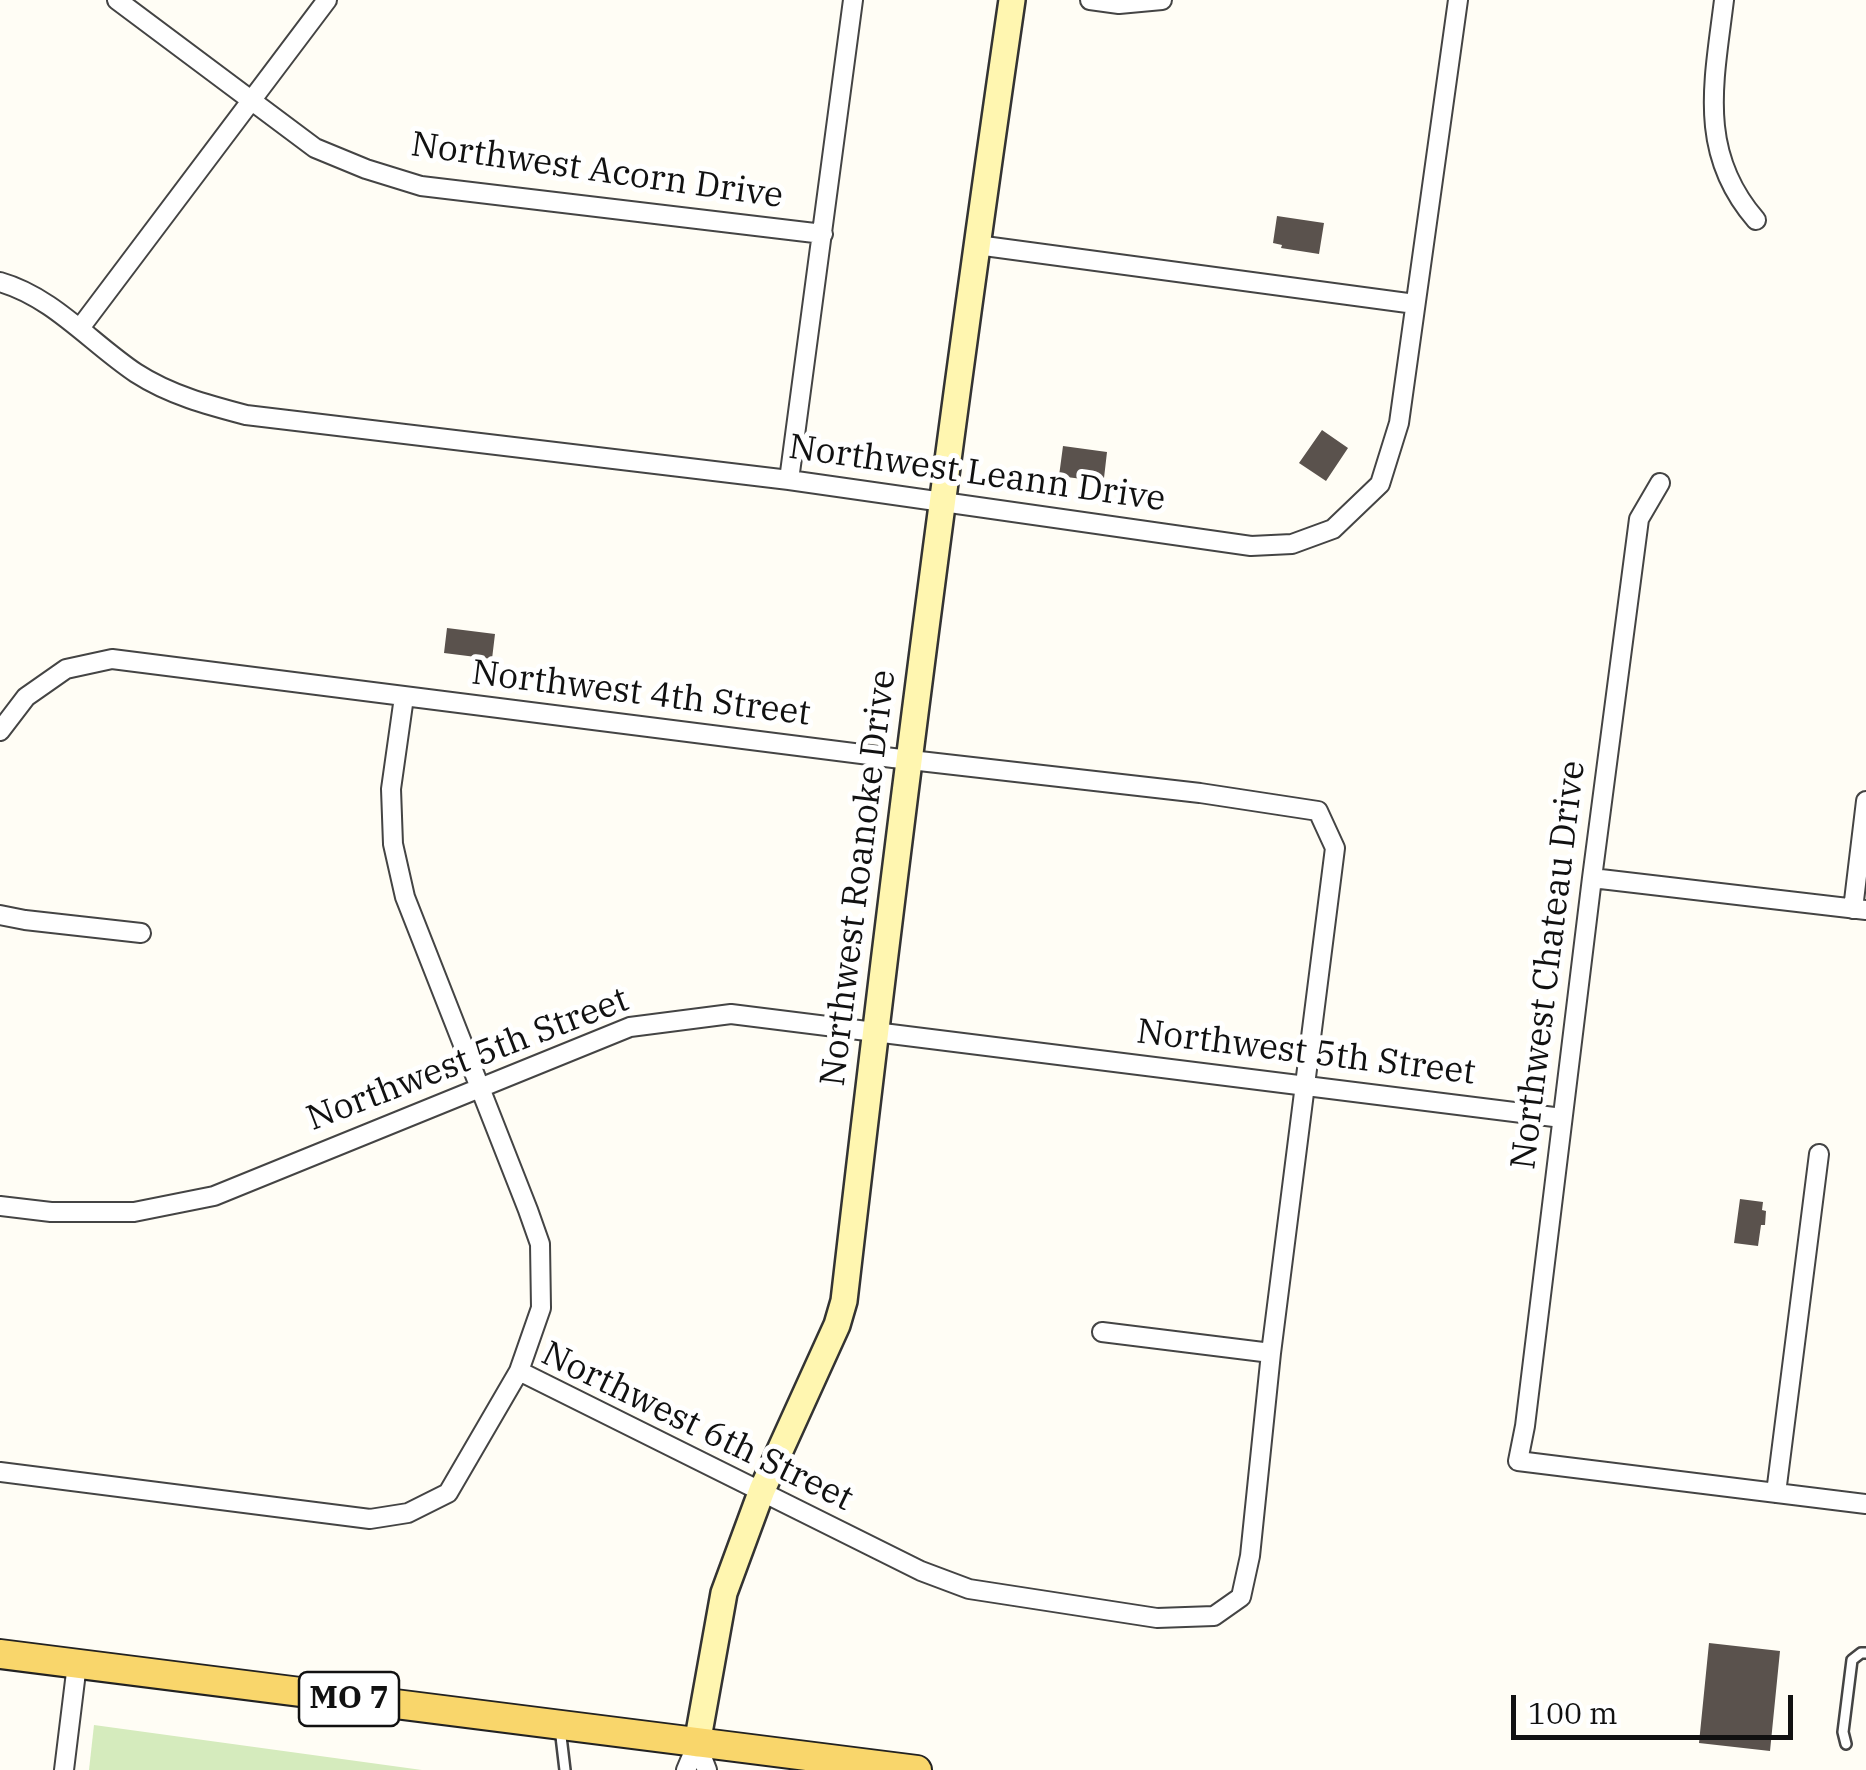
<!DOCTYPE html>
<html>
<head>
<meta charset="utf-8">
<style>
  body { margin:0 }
  #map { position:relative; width:1866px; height:1770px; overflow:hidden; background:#fffdf5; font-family:"IBM Plex Serif",serif }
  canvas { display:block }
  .scale { position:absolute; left:1511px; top:1695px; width:282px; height:45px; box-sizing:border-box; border:5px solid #111; border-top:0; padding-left:12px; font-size:30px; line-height:35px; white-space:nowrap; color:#111; -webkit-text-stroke:8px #fff; paint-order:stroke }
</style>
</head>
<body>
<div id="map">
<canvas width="1866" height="1770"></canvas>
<div class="scale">100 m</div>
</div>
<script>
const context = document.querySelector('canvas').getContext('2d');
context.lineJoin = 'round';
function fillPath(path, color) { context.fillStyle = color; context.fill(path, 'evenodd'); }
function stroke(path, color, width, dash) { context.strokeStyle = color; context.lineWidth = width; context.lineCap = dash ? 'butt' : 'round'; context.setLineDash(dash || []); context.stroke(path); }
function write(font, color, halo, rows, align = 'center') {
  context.font = font + ' "IBM Plex Serif",serif'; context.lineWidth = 10; context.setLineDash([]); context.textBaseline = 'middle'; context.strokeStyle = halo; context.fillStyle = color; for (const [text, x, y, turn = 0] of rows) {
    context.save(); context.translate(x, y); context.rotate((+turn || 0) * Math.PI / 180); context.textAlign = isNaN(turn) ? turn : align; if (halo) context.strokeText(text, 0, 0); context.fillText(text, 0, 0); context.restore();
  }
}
fillPath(new Path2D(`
  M94 1725 422 1770H89Z`), '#d5ebbd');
fillPath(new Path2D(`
  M1277 216 1324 223 1319 254 1281 248 1282 245 1273 243Z
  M1322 430 1348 448 1326 481 1299 463Z
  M1063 446 1107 452 1104 478 1083 476 1082 479 1059 476Z
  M447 628 495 634 492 659 444 653Z
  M1740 1199 1763 1202 1762 1210 1766 1211 1765 1225H1761L1758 1246 1734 1243Z
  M1709 1643 1780 1651 1770 1751 1699 1743Z`), '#5a524d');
const lane = new Path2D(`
  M560 1728 565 1770
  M1846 1744 1843 1732 1852 1660 1861 1653H1866`);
const street = new Path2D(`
  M117 0 315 148 366 169 421 186 823 234
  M1090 0 1119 4 1162 0
  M1724 0C1714 82 1697 152 1756 220
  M977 245 1415 304
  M0 282C53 297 91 343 136 373 170 395 208 405 246 415L789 480 1251 546 1292 544 1333 529 1380 484 1399 423 1458 0
  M80 328 327 0
  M789 480 853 0
  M1660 483 1639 519 1592 878 1525 1426 1518 1461 1866 1504
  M0 731 26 697 66 669 112 659 893 758 1200 793 1318 811 1335 848 1271 1353 1250 1556 1241 1597 1214 1616 1157 1618 969 1589 921 1571 519 1371
  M1592 878 1866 910
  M1853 909 1866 801
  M0 915 25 920 141 933
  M0 1206 51 1212H134L214 1196 630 1027 731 1014 1562 1118
  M1102 1332 1271 1353
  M0 1472 370 1519 408 1513 448 1493 519 1371 541 1308 540 1244 528 1210 405 897 393 844 391 789 404 697
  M1776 1493 1819 1154
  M697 1744 707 1770
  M64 1770 77 1664
  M686 1770 697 1744`);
const secondary = new Path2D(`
  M697 1744 724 1593 762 1490 837 1325 844 1301C894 866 949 433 1012 0`);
const primary = new Path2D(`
  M0 1654 917 1770`);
stroke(lane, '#444', 14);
stroke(street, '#444', 22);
stroke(secondary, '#333', 30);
stroke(primary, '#222', 32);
stroke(lane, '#fff', 9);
stroke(street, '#fff', 18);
stroke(secondary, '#fff6b0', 25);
stroke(primary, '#f9d66b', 28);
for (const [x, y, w] of [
  [349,1699,100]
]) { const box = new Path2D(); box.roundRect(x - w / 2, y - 27, w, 54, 8); context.fillStyle = '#fff'; context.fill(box); stroke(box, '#111', 2.5); }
write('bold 32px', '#111', null, [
  ["MO 7",349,1699]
]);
write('35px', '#111', '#fff', [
  ["Northwest Acorn Drive",597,171,8],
  ["Northwest Leann Drive",977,474,8],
  ["Northwest 4th Street",641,694,7],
  ["Northwest Roanoke Drive",859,878,-83],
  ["Northwest Chateau Drive",1549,965,-83],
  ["Northwest 5th Street",1306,1053,7],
  ["Northwest 5th Street",468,1060,-21],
  ["Northwest 6th Street",697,1427,26]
]);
</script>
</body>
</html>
